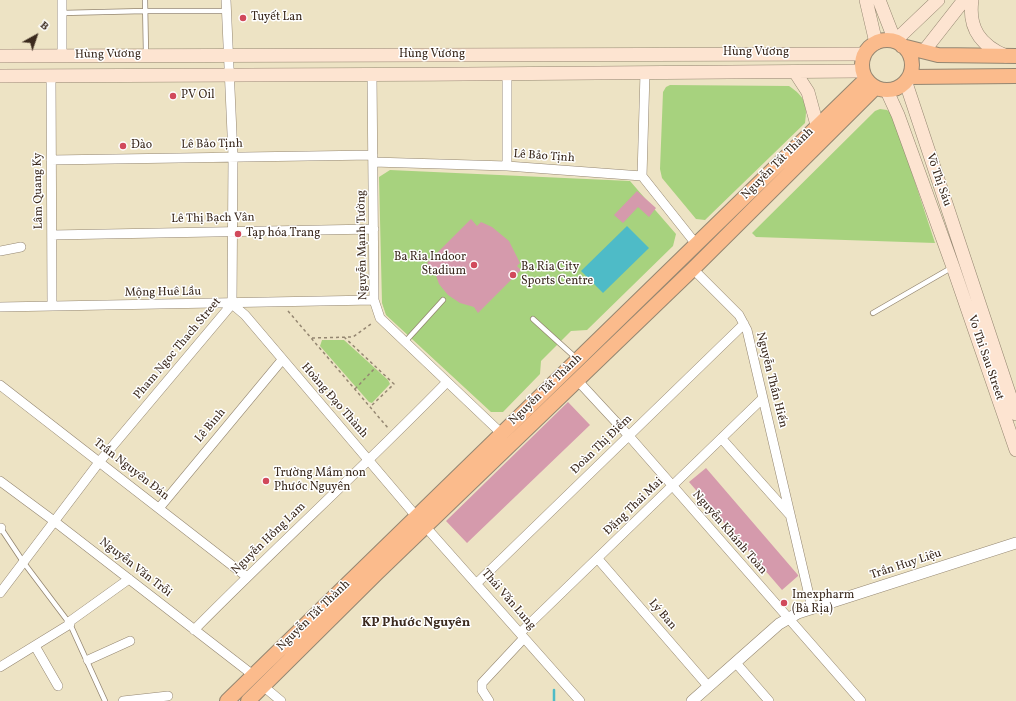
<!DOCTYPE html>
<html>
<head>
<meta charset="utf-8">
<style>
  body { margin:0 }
  #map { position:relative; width:1016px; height:701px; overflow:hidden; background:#ede3c4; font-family:Vollkorn,serif }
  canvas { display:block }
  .north { position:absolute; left:16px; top:16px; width:40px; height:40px; -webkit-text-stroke:3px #fff; paint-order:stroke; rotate:40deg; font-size:11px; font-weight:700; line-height:16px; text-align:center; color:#3b2a1e }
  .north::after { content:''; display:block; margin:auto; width:14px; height:18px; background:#3b2a1e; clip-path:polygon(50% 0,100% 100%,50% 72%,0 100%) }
</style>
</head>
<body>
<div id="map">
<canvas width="1016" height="701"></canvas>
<div class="north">B</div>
</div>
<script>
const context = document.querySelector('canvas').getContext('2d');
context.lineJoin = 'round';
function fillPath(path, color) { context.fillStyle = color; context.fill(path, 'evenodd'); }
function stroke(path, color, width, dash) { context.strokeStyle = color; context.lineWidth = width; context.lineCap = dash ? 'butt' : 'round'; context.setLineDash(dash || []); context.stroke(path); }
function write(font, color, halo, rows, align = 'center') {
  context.font = font + ' Vollkorn,serif'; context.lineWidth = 3; context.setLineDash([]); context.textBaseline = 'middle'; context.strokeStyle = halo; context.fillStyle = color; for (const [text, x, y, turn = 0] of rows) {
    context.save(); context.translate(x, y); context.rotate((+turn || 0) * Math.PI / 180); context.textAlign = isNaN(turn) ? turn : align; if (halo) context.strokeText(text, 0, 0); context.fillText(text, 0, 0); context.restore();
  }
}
fillPath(new Path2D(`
  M670 85 789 86C805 97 808 104 805 123L705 220 696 219 662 178 660 169 663 92 666 87Z
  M880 109 887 110 893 115 935 243 756 237 752 233 875 111Z
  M390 170 630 181 676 234 673 246 587 330 571 331 541 361 540 374 503 412H491L386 315 382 303 379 177Z
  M322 340H344L388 380 390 384 372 403 369 402 320 346Z`), '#a7d27e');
fillPath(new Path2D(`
  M627 226 649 248 603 293 581 271Z`), '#4ebbc7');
stroke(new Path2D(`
  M554 690V701`), '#4ebbc7', 2.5);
fillPath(new Path2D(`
  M637 191 656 208 649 217 638 207 623 223 614 215Z
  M471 219 477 226 481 222 492 227 509 241 520 263 517 266 521 270 478 313 474 307 460 303 448 295 439 284 434 270 427 263Z
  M568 402 590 425 467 543 446 521Z
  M706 468 798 575V576L782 590 689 482Z`), '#d59aac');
const service = new Path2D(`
  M145 0 146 54
  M62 13 145 11H227
  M873 313 951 268
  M533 319 576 358
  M404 343 443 300
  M0 527 24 563 70 624 105 701`);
const minor = new Path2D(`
  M62 0V56
  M645 73 642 176 696 244
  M51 75 52 306
  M372 75 374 300 380 318 501 433
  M51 160 373 155
  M373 162 507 166 642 176
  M507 166V73
  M52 235 374 229
  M0 251 21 247
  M693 269 739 315 747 330 812 608
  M232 304 245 315 416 516 580 701
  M0 307 374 300
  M578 381 629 436 861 701
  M0 385 247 577
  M722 439 789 514
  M0 481 54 521 253 675
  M160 507 282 360
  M0 529 1 528
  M598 559 708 686
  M477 583 744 324
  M0 593 100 461 232 304 233 156 226 0
  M69 622 129 579
  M194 630C277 546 364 467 446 383
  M520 633 763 398
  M35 646 58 686
  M88 660 130 641
  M736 663 769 701
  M0 667 70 624
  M263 686 281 701
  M123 701 168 696
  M489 701 482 690V683L524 638`);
const tertiary = new Path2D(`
  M692 701 779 624 798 613 1016 543`);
const secondary = new Path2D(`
  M866 0 876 43
  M879 0 895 41 938 0
  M972 0C968 28 980 45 1006 56
  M924 51 964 0
  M0 56 864 54
  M795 72 808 92 817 125
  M0 76C287 74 575 75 862 71
  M906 83 1016 414
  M887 91 898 115 953 267 1016 450`);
const primary = new Path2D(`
  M862 65a25 25 0 1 1 50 0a25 25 0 1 1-50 0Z
  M902 46 938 55 1016 56
  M910 77 1016 76
  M227 701 866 79
  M248 701 377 573 693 269 875 88`);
stroke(service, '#948671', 6);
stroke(minor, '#948671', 10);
stroke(tertiary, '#948671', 12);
stroke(secondary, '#948671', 14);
stroke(primary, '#948671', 16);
stroke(new Path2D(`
  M288 311 388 428
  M344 337 394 384 370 407
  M312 338 353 337 371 324
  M355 389 376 367`), '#948671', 1.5, [3, 3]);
stroke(service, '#fff', 4.5);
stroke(minor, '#fff', 9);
stroke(tertiary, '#fff', 11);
stroke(secondary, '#fde4d1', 13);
stroke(primary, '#fbbb8c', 14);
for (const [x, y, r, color] of [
  [243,18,4,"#d1495b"],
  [173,96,4,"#d1495b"],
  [123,146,4,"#d1495b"],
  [238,234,4,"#d1495b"],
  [474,265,4,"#d1495b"],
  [513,275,4,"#d1495b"],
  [266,481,4,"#d1495b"],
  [784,603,4,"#d1495b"]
]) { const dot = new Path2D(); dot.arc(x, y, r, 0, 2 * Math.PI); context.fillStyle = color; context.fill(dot); stroke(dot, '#fff', 1.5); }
write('12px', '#3b2a1e', '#fff', [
  ["Tuyết Lan",251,18],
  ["PV Oil",181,96],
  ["Đào",131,146],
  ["Tạp hóa Trang",246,234],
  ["Ba Ria Indoor",466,258,"right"],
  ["Stadium",466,272,"right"],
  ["Ba Ria City",521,268],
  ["Sports Centre",521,282],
  ["Trường Mầm non",274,474],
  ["Phước Nguyên",274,488],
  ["Imexpharm",792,596],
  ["(Bà Rịa)",792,610]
], 'left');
write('12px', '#3b2a1e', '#fff', [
  ["Hùng Vương",756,53],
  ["Hùng Vương",108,55,-1],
  ["Hùng Vương",432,55],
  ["Lê Bảo Tịnh",212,145,-1],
  ["Lê Bảo Tịnh",544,157,4],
  ["Nguyễn Tất Thành",778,164,-45],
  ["Võ Thị Sáu",938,180,71],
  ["Lâm Quang Ky",39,191,-91],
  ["Lê Thị Bạch Vân",213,219,-1],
  ["Nguyễn Mạnh Tường",363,245,-91],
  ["Mộng Huê Lầu",163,293,-1],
  ["Pham Ngoc Thach Street",178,349,-50],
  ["Vo Thi Sau Street",985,358,71],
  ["Nguyễn Thần Hiến",771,380,76],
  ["Nguyễn Tất Thành",546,390,-44],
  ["Hoàng Đạo Thành",334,401,49],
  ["Lê Bình",211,426,-50],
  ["Đoàn Thị Điểm",602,445,-44],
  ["Trần Nguyên Đán",131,470,38],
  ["Đặng Thai Mai",634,507,-44],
  ["Nguyễn Khánh Toàn",729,533,49],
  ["Nguyễn Hồng Lam",269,539,-44],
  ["Trần Huy Liệu",906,565,-18],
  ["Nguyễn Văn Trỗi",135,568,38],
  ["Thái Văn Lung",508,600,49],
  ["Lý Ban",662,615,49],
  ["Nguyễn Tất Thành",314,616,-44]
]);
write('bold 13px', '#3b2a1e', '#fff', [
  ["KP Phước Nguyên",416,624]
]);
</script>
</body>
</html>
